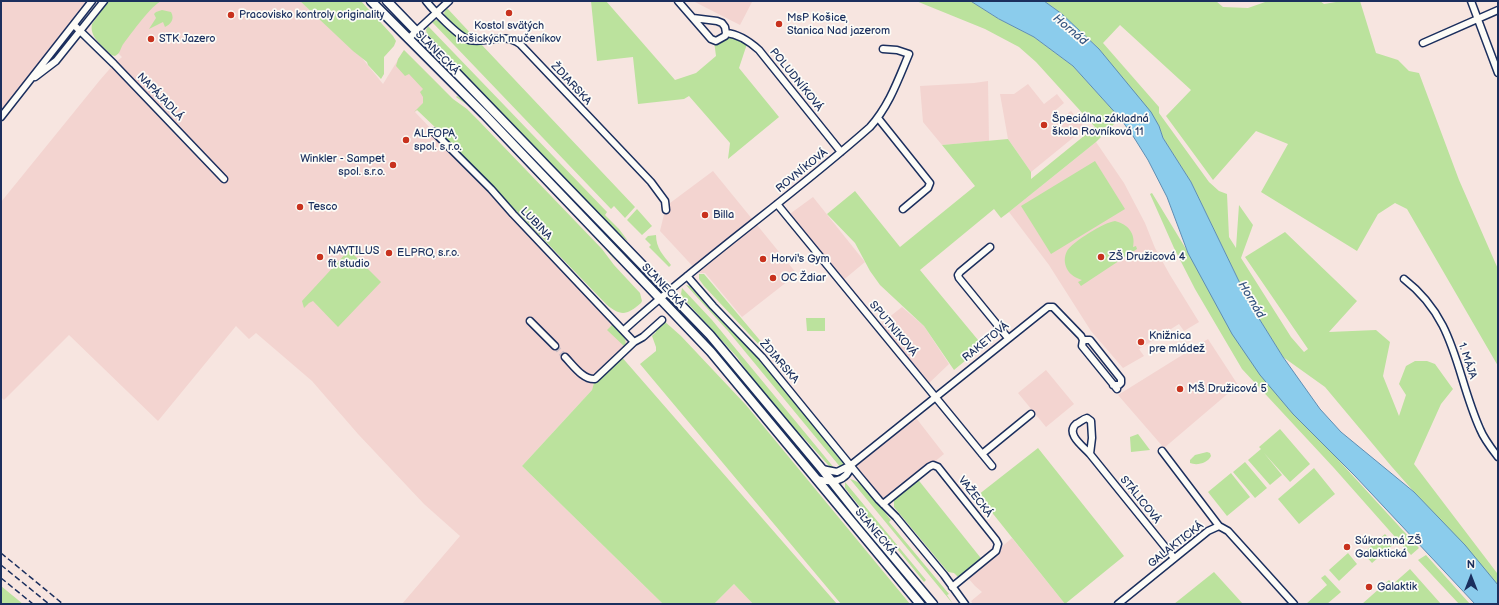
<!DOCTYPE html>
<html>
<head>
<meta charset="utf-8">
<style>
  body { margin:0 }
  #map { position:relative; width:1499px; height:605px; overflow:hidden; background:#f7e5e0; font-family:"Balsamiq Sans",sans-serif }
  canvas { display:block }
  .frame { position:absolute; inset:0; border:2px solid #1b2f5e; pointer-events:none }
  .north { position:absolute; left:1451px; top:557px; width:40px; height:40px; -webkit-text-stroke:3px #fdfcf7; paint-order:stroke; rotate:0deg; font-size:11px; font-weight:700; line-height:16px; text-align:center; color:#1b2f5e }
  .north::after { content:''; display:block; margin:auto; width:14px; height:18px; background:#1b2f5e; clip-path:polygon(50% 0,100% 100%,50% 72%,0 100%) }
</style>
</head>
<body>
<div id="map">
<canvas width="1499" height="605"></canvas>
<div class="frame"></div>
<div class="north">N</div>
</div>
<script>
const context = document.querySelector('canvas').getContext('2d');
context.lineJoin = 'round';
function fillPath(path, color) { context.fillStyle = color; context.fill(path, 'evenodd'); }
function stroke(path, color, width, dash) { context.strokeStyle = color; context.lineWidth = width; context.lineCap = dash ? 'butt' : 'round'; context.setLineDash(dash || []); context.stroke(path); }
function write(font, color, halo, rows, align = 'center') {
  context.font = font + ' "Balsamiq Sans",sans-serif'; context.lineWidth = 3.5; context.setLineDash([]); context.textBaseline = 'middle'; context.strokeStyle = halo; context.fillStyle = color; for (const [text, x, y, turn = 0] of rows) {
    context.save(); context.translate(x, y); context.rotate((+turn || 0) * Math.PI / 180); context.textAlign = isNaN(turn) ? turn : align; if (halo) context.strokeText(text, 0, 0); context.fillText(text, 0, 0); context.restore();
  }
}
fillPath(new Path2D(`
  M1 1H92L1 117Z
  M154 1H300L362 58 383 84 404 50 441 87 415 112 634 342 595 379 592 390 522 466 663 604H402L460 536 424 504 358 434 312 381 256 333 249 339 236 326 158 421 69 335 4 400 1 397V202L100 80 114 64 122 57 115 50Z
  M693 1H750L752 2 740 25Z
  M988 81 989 141 942 145 923 122 920 86 974 83Z
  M1028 84 1044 104 1057 94 1064 103 1052 113 1058 121 1071 111 1085 128 1031 172 1008 139 1000 94H1014Z
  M1096 142 1124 183 1145 223 1155 248 1170 275 1199 322 1184 331 1179 324 1139 349 1144 356 1123 368 1091 331 1049 265 1009 212Z
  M713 171 797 274 742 317 705 273H699L660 231 666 206Z
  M813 197 865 262 841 282 787 216Z
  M902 307 924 326 949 364 926 386 878 326Z
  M1208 339 1238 385 1164 448 1118 395Z
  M1046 370 1074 404 1046 427 1018 393Z
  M913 414 944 454 883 504 851 465Z
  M1012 538 1065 604H973L971 601 982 592 975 586 968 578 984 562Z
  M734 584 753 604H714Z`), '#f3d4d0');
fillPath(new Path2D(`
  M108 1H162C152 4 131 34 124 43 120 48 121 53 115 56L111 55C103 46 89 37 92 24Z
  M300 1H361L393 36 396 41 394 46 384 57V74L381 79 368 65 367 62 353 51Z
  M591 1H606L675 80 696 73 716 56 714 41 726 33 748 41 739 68 779 117 728 159 730 143 689 96 684 99 638 104 633 57 597 61Z
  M916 1H971L999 19 1034 37 1073 66 1120 118 1096 142 1009 212 1001 218 994 209 920 270 983 346 954 370 924 326 880 285 870 271 855 243 827 214 855 191 900 247 975 186 942 145 1008 139 1031 172V179L1095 127 1036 62 1019 47 985 29Z
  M1044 1H1216L1223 7 1248 8 1268 1H1320L1324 4 1342 1H1360L1376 53 1398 60 1409 71 1419 73 1459 180 1498 269V366L1407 209 1395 203 1378 214 1357 251 1261 192 1288 144 1256 131 1213 180 1166 116 1191 90 1120 25 1103 43 1159 107V113L1209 182 1219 191 1227 194 1229 237 1236 248 1239 205 1253 225 1241 258 1291 337 1304 352 1308 349 1245 257 1285 232 1357 301 1329 332 1376 330 1390 342 1383 376 1399 416 1406 395 1399 384 1406 366 1415 361H1427L1435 364 1453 389 1441 404 1414 464 1497 573 1498 587 1392 467 1325 387 1283 357 1250 304 1191 182 1163 138 1159 126 1099 49 1062 14Z
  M447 8 475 38C464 38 446 24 444 13Z
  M162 10 171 12C175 19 171 24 165 27L163 22 149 29 156 18 154 14 156 12Z
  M436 20C442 22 445 26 449 30 458 40 467 44 480 43L635 207 625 218 614 206 611 209 432 22Z
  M428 26 607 212 605 215 619 229 628 241 615 231 472 85 454 62 427 34 426 30Z
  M420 45 476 98 652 279 651 280 611 239 581 211Z
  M404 50 453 99 467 109 478 120 602 249 614 265 640 293 642 301 641 303C627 315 621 317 606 304L438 130 417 110 414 112 423 103V97L420 92 423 89 409 74 405 76 396 66 398 59Z
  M457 96 470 105 481 117 605 246 617 263 642 289 617 263 604 247 480 117 469 106 456 97Z
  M1095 161 1125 209 1051 254 1021 206Z
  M1152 193 1231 323 1310 429 1419 548 1411 555 1334 468 1242 369 1195 289 1174 248 1150 194Z
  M637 209 652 226 642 235 627 220Z
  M1115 221C1128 224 1136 234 1133 247L1136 246 1137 249 1081 286 1078 282 1082 280C1076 278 1070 275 1067 269 1064 263 1064 257 1067 251 1072 242 1105 222 1115 221Z
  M656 235C656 248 663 255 671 265L669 267 649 247 651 245 645 239 648 236Z
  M349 250 381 282 338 327 313 301 309 303 304 308 302 301Z
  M699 274H704L769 351H765L762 348 704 286 699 279Z
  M686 285 690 286 702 298 760 359 844 462 842 467 841 468 728 331Z
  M682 288 712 320 835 469 830 467 804 438 789 424 761 391 737 357 683 298 681 294Z
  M670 303 705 339 789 433 821 474 788 434Z
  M806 318H825V331H807Z
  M663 320 681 336 746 405 910 604H841L640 364 656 351V347L652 336 656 332 654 329Z
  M613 324C620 331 628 337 625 347L607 330Z
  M620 355 837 604H753L734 584 714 604H663L522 466 592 390 595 379Z
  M1280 429 1310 464 1290 482 1264 453 1282 475 1270 485 1248 460 1261 449 1259 447Z
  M1138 434 1150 450 1131 452 1130 437Z
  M1038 448 1124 556 1065 604 978 495Z
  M1207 452 1210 453 1211 456C1208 463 1197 466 1190 463V460L1195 455Z
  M1245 462 1267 488 1255 498 1233 472Z
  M1314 468 1335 494 1299 524 1278 499Z
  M1231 473 1250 497 1227 516 1208 492Z
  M916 477 984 562 958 577 954 573 948 572 894 507V499Z
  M850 479C864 481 882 509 891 520L889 522 949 594 947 595 953 604Z
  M845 482 926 580 924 582 890 540 887 541 845 488Z
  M826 485H831L928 604H926L916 594Z
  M1385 534 1394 544 1372 563 1363 553Z
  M1348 553 1357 564 1339 581 1329 570Z
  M1426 555 1470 604H1459L1418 560Z
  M1410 569 1441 604H1362L1389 580 1393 584Z
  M1214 572 1243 604H1174Z
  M1325 575 1341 592 1327 604H1306L1327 585 1321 578Z
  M1 586 23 604H1Z`), '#bbe29d');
const water = new Path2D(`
  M971 1H1044L1062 14 1099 49 1151 112 1159 126 1163 138 1191 182 1250 304 1283 357 1320 409 1341 432 1414 492 1465 545 1498 585V604H1475L1355 476 1293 414 1260 375 1232 334 1188 253 1167 197 1148 160 1133 136 1120 118 1073 66 1034 37 999 19Z`);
fillPath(water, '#8bccec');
stroke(water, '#5e8db3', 1);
stroke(new Path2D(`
  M555 346 565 357`), '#cbc1c6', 6, [6, 3]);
const street = new Path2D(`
  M426 1C433 10 459 37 469 40 487 44 504 32 520 44L651 182 665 201 666 210
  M678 1 711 39 716 41 725 36 726 33 725 27 722 23 717 21 693 18
  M1471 1 1498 73
  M74 25 114 64 224 179
  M726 33C739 34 749 41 759 50L841 152
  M408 39 449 1
  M1423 43 1498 10
  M35 77 56 61 104 1
  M1 117 92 1
  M878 118 930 183 928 188 903 209
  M434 132 491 189 513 214 634 342
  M777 204 992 466
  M990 247 960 272 958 275 959 278 1008 338
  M687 276 713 306 762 357 859 476 879 500 896 517 944 575 965 604
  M1404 279C1457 320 1455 373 1480 429 1484 439 1491 448 1498 457
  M530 321 555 346
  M624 330C703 258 790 198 870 127 889 106 898 80 909 54L897 50 883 49
  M1083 340H1090L1121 379V383L1119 385H1113
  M565 357C573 365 583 380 595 379L634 342 643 337 662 320
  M1162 451 1219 526
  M982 454 1031 414
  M1090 454C1084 447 1065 434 1076 424 1080 422 1083 419 1087 418L1091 421 1092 438 1090 454 1174 558
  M822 469 837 472 851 465 1048 307H1053L1081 336 1083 340 1082 346 1117 389
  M816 479C830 483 847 483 851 465
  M883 504 929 467 933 465 938 467 996 540 998 544 996 551 952 587
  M1118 604 1208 531 1219 526 1228 531 1294 604`);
const secondary = new Path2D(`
  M371 1 484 114 711 352 920 604
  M387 1 710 335 822 469 860 517 933 604`);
stroke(street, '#1b2f5e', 9);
stroke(secondary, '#1b2f5e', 11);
stroke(street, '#fdfcf7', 6);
stroke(secondary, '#fdfcf7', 8);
stroke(new Path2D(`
  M1 553 63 604
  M1 565 49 604
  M1 578 33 604`), '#1b2f5e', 1.5, [6, 3]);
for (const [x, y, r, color] of [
  [509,13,4,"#c8321e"],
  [231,15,4,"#c8321e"],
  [779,24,4,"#c8321e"],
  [151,39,4,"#c8321e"],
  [1044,125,4,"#c8321e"],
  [406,140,4,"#c8321e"],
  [393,165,4,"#c8321e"],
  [300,207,4,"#c8321e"],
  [705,215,4,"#c8321e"],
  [389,253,4,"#c8321e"],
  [320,257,4,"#c8321e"],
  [1101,257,4,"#c8321e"],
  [763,259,4,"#c8321e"],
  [773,278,4,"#c8321e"],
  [1141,342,4,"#c8321e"],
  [1180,389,4,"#c8321e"],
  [1347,547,4,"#c8321e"],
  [1369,587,4,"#c8321e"]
]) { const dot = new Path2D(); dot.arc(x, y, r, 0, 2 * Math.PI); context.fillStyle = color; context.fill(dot); stroke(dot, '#fdfcf7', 1.5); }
write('11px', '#1b2f5e', '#fdfcf7', [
  ["Pracovisko kontroly originality",239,15],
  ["MsP Košice,",787,18],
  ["Stanica Nad jazerom",787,31],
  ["Kostol svätých",509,26,"center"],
  ["košických mučeníkov",509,39,"center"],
  ["STK Jazero",159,39],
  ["Špeciálna základná",1052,119],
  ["škola Rovníková 11",1052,132],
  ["ALFOPA,",414,134],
  ["spol. s r.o.",414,147],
  ["Winkler - Sampet",385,159,"right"],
  ["spol. s.r.o.",385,172,"right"],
  ["Tesco",308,207],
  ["Billa",713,215],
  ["NAYTILUS",328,251],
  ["fit studio",328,264],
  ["ELPRO, s.r.o.",397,253],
  ["ZŠ Družicová 4",1109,257],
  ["Horvi's Gym",771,259],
  ["OC Ždiar",781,278],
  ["Knižnica",1149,336],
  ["pre mládež",1149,349],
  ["MŠ Družicová 5",1188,389],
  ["Súkromná ZŠ",1355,541],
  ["Galaktická",1355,554],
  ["Galaktik",1377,587]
], 'left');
write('11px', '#1b2f5e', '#fdfcf7', [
  ["SLANECKÁ",437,53,45],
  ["POLUDNÍKOVÁ",796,80,51],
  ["ŽDIARSKA",571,84,47],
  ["NAPÁJADLÁ",160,97,46],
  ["ROVNÍKOVÁ",802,171,-39],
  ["LUBINA",536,224,46],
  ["SLANECKÁ",663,286,46],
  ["SPUTNIKOVÁ",893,329,50],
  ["RAKETOVÁ",986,342,-39],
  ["1. MÁJA",1467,361,72],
  ["ŽDIARSKA",779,362,49],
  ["VAŽECKÁ",975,497,52],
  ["STÁLICOVÁ",1140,500,51],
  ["SLANECKÁ",875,532,50],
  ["GALAKTICKÁ",1176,545,-38]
]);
write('italic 12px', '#375682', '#fdfcf7', [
  ["Hornád",1070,30,40],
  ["Hornád",1251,300,59]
]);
</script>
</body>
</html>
